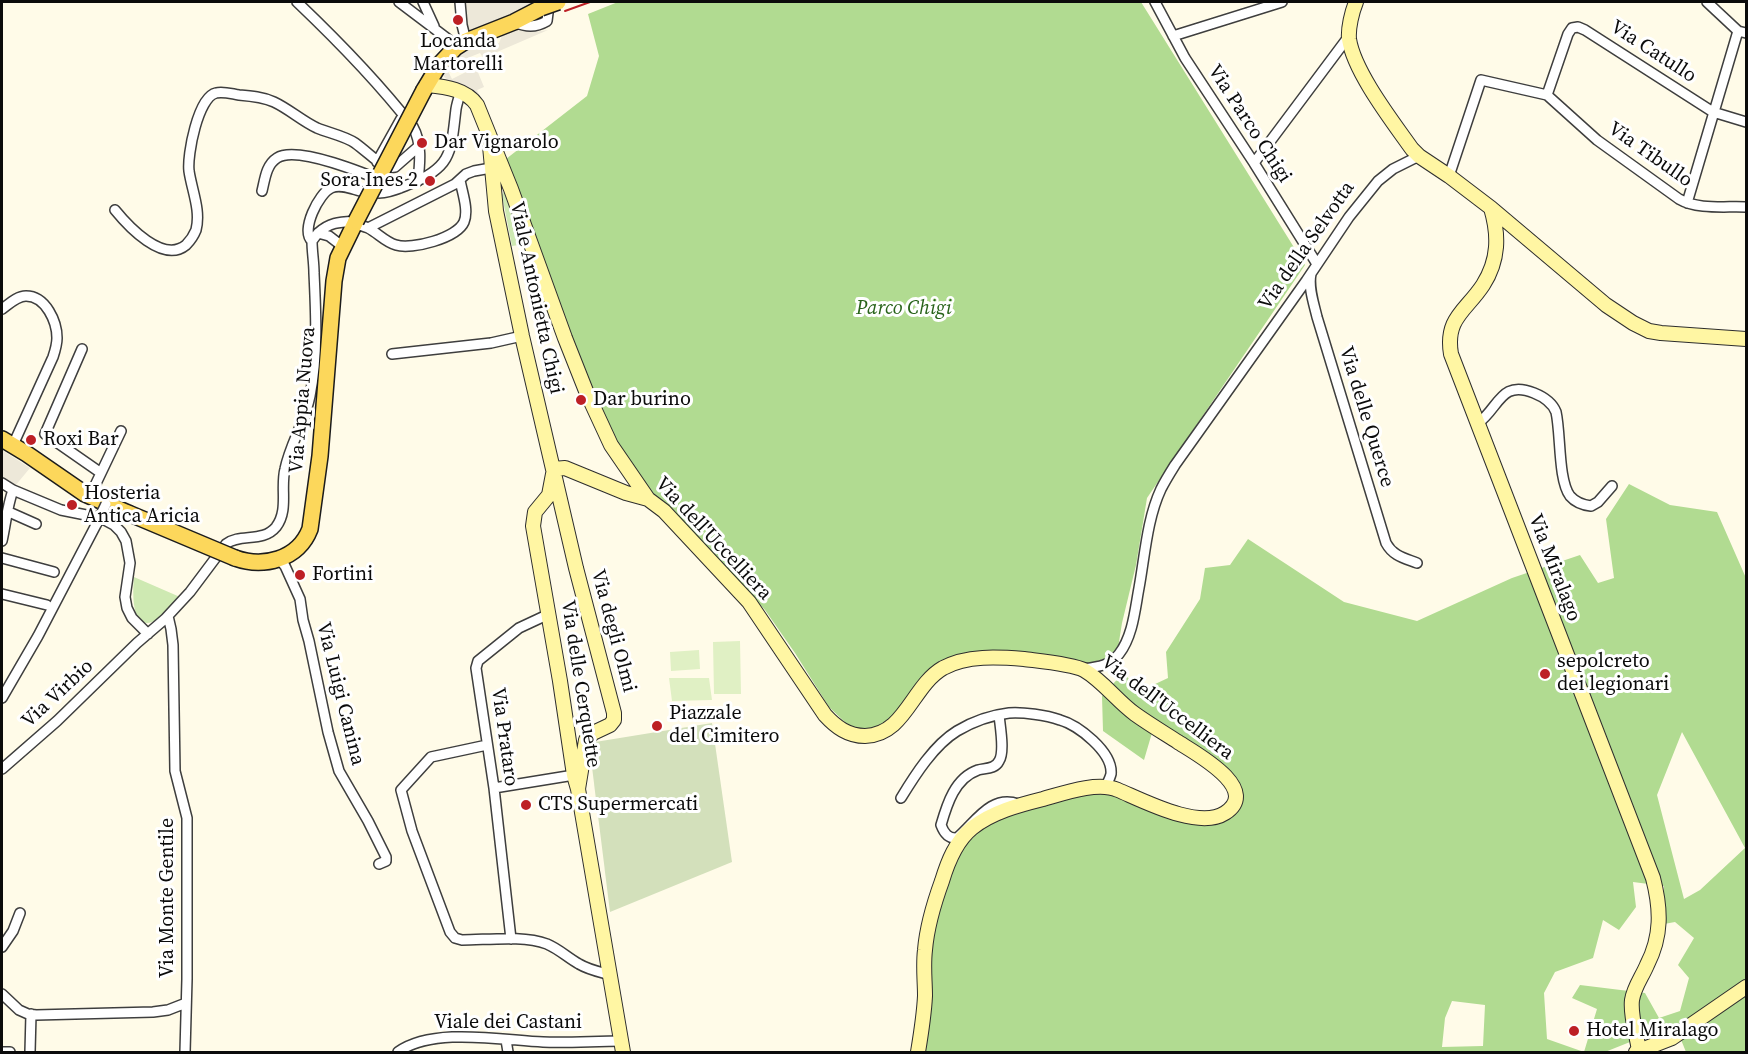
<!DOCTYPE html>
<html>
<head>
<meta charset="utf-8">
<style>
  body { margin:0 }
  #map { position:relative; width:1748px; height:1054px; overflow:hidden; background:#fffbe8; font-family:"Source Serif 4",serif }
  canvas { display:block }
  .frame { position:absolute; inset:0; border:3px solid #0b0b0b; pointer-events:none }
</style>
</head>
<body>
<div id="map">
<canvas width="1748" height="1054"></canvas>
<div class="frame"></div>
</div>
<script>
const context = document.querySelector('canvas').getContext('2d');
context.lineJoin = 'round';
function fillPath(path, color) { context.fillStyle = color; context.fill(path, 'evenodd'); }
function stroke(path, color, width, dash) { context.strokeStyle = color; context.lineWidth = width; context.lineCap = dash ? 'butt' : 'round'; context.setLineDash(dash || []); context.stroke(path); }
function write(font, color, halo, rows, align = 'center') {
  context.font = font + ' "Source Serif 4",serif'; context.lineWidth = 6; context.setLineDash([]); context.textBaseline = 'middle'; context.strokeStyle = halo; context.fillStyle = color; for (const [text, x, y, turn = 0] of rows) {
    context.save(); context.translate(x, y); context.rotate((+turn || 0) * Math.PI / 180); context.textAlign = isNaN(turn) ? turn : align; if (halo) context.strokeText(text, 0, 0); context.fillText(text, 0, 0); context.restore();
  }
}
fillPath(new Path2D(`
  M504 191 505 192 525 244 512 246 502 195Z
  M134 577 180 597C172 606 163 617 152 622 130 630 133 588 134 577Z`), '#cee9b2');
fillPath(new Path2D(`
  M618 2H1141L1305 265 1147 498 1136 565 1122 623 1118 648 1104 659 1083 665 1023 652 972 653 939 661 918 685 899 713 875 730 850 727 829 707 795 653 765 610 706 546 666 504 650 491 614 441 578 354 506 159 587 96 599 56 588 14Z
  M1629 484 1670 505 1717 512 1746 578V1052H1686L1675 1025 1645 1036 1605 1052H918L924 954 942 879 979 823 1098 787 1213 818 1235 792 1154 726 1144 760 1103 731 1102 696 1124 672 1138 692 1168 678 1166 652 1200 599 1205 568 1230 565 1248 539 1344 602 1417 621 1512 578 1580 555 1598 583 1614 578 1606 519ZM1682 732 1745 848 1700 890 1684 899 1657 795ZM1633 882 1664 886V924L1675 922 1694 938 1678 965 1689 978 1680 1011 1659 1018 1645 993 1580 985 1572 998 1597 1009 1584 1052 1547 1039 1544 993 1555 972 1593 958 1603 920 1619 930 1636 907ZM1452 1001 1485 1005 1483 1046 1442 1047 1445 1018Z`), '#b1db91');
fillPath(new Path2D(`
  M712 723 732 862 610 912 589 743Z`), '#d3e0bb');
fillPath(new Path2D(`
  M740 641 741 694H714L713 642Z
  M699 650 700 669 671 671 670 652Z
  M669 678H709L712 700 672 701Z`), '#e0f0c4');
fillPath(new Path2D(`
  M457 2H542L477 31 458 36 461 29Z
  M517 29 534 32 548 30 483 58 480 53 465 59 466 62 459 66 455 60 447 69 452 79 470 70 471 72 477 70 484 87 477 90 483 104 473 90 466 86 453 83 444 77 443 69 463 51 473 48 484 49 499 43 502 36 506 32Z
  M2 450 30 468 15 486 2 479Z`), '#ede8d9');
const street = new Path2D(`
  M297 2C338 41 378 82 413 127 422 143 420 163 418 181
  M399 2 448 39 455 48
  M423 2 434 26
  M460 2 462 25 466 41
  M1155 2 1185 58 1254 163 1317 264
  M1707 2 1738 31 1746 33
  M514 22C526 27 535 28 547 21L548 13
  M1173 36 1282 2
  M1547 95 1568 34 1572 28 1578 27 1585 30 1713 112 1746 122
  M1547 95 1597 140 1679 199C1698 210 1725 206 1746 207
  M377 162 401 119
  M1254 163 1349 36
  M1449 176 1481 80 1547 95
  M262 191C265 179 266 165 277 158 298 144 376 178 400 188
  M379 193C390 193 400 188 410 184 453 167 451 150 456 109 457 103 459 97 461 91
  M1687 203 1738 31
  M115 210C128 226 163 264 186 245 190 241 194 235 196 230 201 210 192 191 189 171 187 155 198 97 216 93 223 91 232 94 239 95 251 96 263 97 274 102 289 109 302 121 317 128 329 133 345 136 355 143 366 151 376 161 387 168L395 167 419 146
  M354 224C359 225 364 226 368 228 378 233 385 242 396 245 412 250 457 238 464 222 469 210 462 192 460 180
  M368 228 455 184 466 174 474 171 491 168
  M312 241C300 231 319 193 331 188 341 183 354 190 364 192
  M342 246 329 236 318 233C330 222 340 222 356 221
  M1311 274C1308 287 1314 304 1317 317L1386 543C1393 556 1404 558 1417 563
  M2 309C9 304 17 296 26 296 46 296 57 322 57 338 57 345 55 351 53 357L13 445
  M82 349 45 434 101 473 90 496
  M392 354 491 343 522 336
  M1477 424C1499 409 1500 379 1534 393 1544 397 1552 402 1556 412 1561 434 1558 480 1570 496 1576 503 1583 505 1591 506L1598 502 1612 486
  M101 473 121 431
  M2 483 13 490 61 510 101 518 114 525 121 532 126 541 130 563 125 597 127 608 132 618 148 634
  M9 512 36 524
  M2 541C6 523 7 507 13 490
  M2 558 54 572
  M278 558 285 566 300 599 303 620 309 641 328 732 339 771 368 821 386 857V861L379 864
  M2 594 47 605
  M168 616 171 629 173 645 175 771 187 818V979L185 1052
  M1082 669C1097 667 1110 666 1119 654 1133 636 1135 609 1139 588 1145 555 1147 519 1161 489 1165 481 1170 473 1175 465L1306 281 1349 217 1378 181 1393 169 1419 156
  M2 698 38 636 97 523
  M999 715C1000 726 1005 752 999 761 995 769 986 768 978 770 955 778 947 804 941 825 944 833 948 839 957 838 975 823 991 794 1018 804
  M487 745 431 757 401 790 412 831 450 932 455 938 462 940C487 940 523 935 547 944 559 949 568 958 579 964 589 970 600 972 611 975
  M2 769 57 721 137 643 165 619 190 592 226 544C240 533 263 543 276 527 289 510 280 488 285 469 290 444 305 422 310 396 318 355 316 314 314 273 314 262 312 252 312 241L318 233
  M494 788 574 775
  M901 798C915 775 934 745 957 731 972 722 992 715 1009 713 1023 712 1046 715 1060 720 1078 725 1113 752 1111 774 1110 778 1108 782 1106 786
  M511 939 494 788 476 668 478 661 519 628 549 614
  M2 947 13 931 20 913
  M2 994 19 1010 28 1014 36 1015 153 1012 168 1010 186 1003
  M506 1040 508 1052
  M2 1052H10
  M30 1052 31 1014
  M398 1052C433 1027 501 1040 543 1042 569 1043 595 1041 621 1041`);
const secondary = new Path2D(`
  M1356 2C1352 12 1348 28 1349 39 1354 72 1393 122 1412 149L1419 156 1449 176 1491 208 1606 305 1633 323 1649 331 1661 333 1746 339
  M427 85C446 87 466 89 477 105L511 189 565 338 586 391 611 445 648 499 664 511 749 602 825 715C836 727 848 736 865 736 905 735 912 686 943 668 967 655 998 657 1024 659 1039 661 1072 664 1084 670 1103 681 1117 701 1135 714 1149 724 1164 733 1178 742 1195 753 1262 789 1225 813 1199 830 1144 801 1118 790 1098 781 1064 793 1043 799 1019 805 992 812 972 828 956 841 948 861 942 881 934 903 927 926 925 950 923 966 925 981 925 996 924 1015 921 1034 918 1052
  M490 146 496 211 522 336 576 568 614 713V720L610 725 593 733 586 740 578 789
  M1491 208C1499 235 1499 260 1483 285 1466 311 1445 318 1451 354L1653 878C1661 909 1662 936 1647 965 1642 977 1634 987 1632 1000 1630 1016 1637 1035 1639 1051
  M553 469 565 468 626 493 648 499
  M553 474 549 495 535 512 533 526 560 681 574 775 578 789 623 1052
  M1636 1052 1672 1038 1746 987`);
const primary = new Path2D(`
  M424 90 439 65 455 48 466 41 514 22 541 8
  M2 439 27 454 85 494 128 513
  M235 558C263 568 298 560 310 529L320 456 334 281 338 258 356 221`);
stroke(street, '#3e3e3e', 12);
stroke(secondary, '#2d2d2d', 16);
stroke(primary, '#1c1c1c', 18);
stroke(street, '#fff', 9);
stroke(secondary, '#fff6a3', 14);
stroke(primary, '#fcd75b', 15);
stroke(new Path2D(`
  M565 11 590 2`), '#bd2025', 2);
const streetBridge = new Path2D(`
  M97 523 106 504`);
const primaryBridge = new Path2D(`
  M541 8 558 2
  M356 221 424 90
  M128 513 235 558`);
stroke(streetBridge, '#3e3e3e', 12, []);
stroke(primaryBridge, '#1c1c1c', 18, []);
stroke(streetBridge, '#fff', 9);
stroke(primaryBridge, '#fcd75b', 15);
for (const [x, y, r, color] of [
  [458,20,6,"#bd2025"],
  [422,143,6,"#bd2025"],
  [430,181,6,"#bd2025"],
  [581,400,6,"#bd2025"],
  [31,440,6,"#bd2025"],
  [72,505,6,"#bd2025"],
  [300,575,6,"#bd2025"],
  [1545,674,6,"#bd2025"],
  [657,726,6,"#bd2025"],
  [526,805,6,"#bd2025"],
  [1574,1031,6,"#bd2025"]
]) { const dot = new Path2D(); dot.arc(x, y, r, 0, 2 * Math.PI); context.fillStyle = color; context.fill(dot); stroke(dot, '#fff', 2); }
write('20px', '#0b0b0b', '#fff', [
  ["Locanda",458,42,"center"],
  ["Martorelli",458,65,"center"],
  ["Dar Vignarolo",434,143],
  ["Sora Ines 2",418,181,"right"],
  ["Dar burino",593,400],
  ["Roxi Bar",43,440],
  ["Hosteria",84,494],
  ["Antica Aricia",84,517],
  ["Fortini",312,575],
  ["sepolcreto",1557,662],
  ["dei legionari",1557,685],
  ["Piazzale",669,714],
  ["del Cimitero",669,737],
  ["CTS Supermercati",538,805],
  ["Hotel Miralago",1586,1031]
], 'left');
write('20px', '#0b0b0b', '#fff', [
  ["Via Catullo",1653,52,33],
  ["Via Parco Chigi",1249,124,57],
  ["Via Tibullo",1650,155,35],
  ["Via della Selvotta",1307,246,-55],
  ["Viale Antonietta Chigi",536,298,78],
  ["Via Appia Nuova",303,400,-85],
  ["Via delle Querce",1366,417,73],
  ["Via dell'Uccelliera",713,539,47],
  ["Via Miralago",1554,568,69],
  ["Via degli Olmi",613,631,75],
  ["Via delle Cerquette",580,684,81],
  ["Via Virbio",58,694,-43],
  ["Via Luigi Canina",340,694,76],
  ["Via dell'Uccelliera",1167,708,37],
  ["Via Prataro",504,737,82],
  ["Via Monte Gentile",168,898,-90],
  ["Viale dei Castani",508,1023]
]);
write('italic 20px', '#28631a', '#fff', [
  ["Parco Chigi",904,309]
]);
</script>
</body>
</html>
